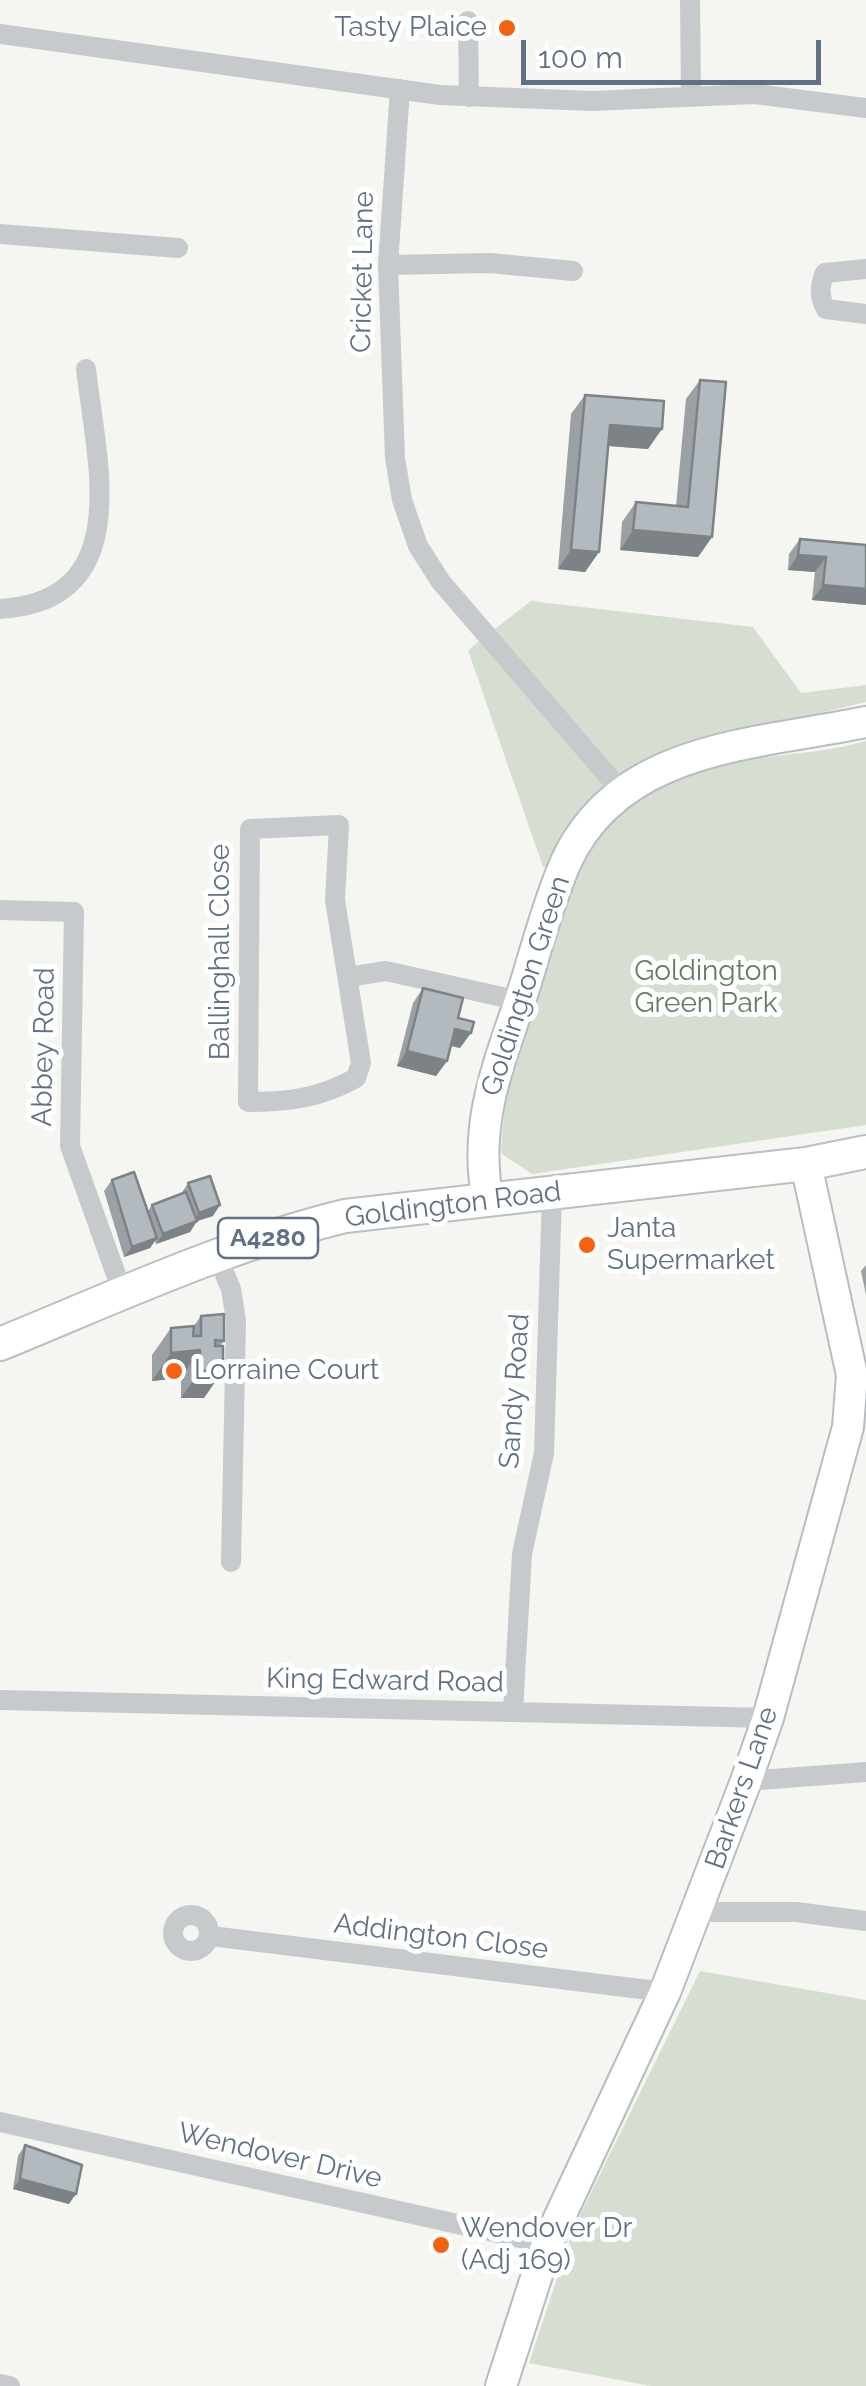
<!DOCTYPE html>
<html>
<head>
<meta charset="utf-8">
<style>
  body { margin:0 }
  #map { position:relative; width:866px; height:2386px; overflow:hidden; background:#f5f5f1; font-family:Raleway,sans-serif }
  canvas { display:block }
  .scale { position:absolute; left:521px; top:40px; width:300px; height:45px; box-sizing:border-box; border:5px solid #617185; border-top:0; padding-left:12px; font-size:30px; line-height:35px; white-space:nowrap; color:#617185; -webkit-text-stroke:8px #fff; paint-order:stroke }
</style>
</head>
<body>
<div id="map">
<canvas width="866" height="2386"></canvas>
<div class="scale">100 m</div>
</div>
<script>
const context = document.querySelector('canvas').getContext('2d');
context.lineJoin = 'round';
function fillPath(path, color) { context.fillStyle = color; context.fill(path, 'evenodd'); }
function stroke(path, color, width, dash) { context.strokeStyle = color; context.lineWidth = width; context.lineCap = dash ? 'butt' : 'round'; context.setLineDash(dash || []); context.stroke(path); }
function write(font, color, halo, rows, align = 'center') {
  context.font = font + ' Raleway,sans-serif'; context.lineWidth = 10; context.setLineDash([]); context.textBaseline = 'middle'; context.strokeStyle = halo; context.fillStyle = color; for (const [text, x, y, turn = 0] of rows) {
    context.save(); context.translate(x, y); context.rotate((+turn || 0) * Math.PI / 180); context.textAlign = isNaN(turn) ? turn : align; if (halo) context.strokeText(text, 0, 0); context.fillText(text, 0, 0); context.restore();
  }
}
fillPath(new Path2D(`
  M531 601 753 627 801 693 866 685V702L683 746 554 866 543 867 468 650Z
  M866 741V1125L532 1174 502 1154C497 1096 553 923 579 867 596 828 639 790 678 775 739 752 804 759 866 741Z
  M700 1971 866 2000V2386H651L529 2363 574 2227Z`), '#d5ded1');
const secondary = new Path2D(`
  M488 1200C473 1128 497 1068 520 1001 535 955 546 908 565 864 618 745 756 745 866 722
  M501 2386 547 2244 665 1992 746 1781 768 1718 848 1427 852 1375 806 1164`);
const primary = new Path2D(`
  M0 1344C113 1298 226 1245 345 1216L806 1164 866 1152`);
stroke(secondary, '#b8bcc2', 34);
stroke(primary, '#bbbec2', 36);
stroke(new Path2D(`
  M690 0 691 94
  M468 21 469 97
  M0 34 440 95 592 101 755 94 866 108
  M400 89 388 265 395 458 402 500 418 546 441 582 621 791
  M0 234 178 248
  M388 265 490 263 573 271
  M866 269 825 273C819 286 819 297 826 309L866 314
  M0 609C137 601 96 460 86 369
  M339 825 335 900 361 1063 356 1078C320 1098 289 1102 248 1102L250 829Z
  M0 910 74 912 70 1146 123 1294
  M348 977 386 971 520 1001
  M217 1256 231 1289 236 1320 231 1562
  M0 1700 768 1718
  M513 1711 522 1554 544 1453 552 1192
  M746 1781 866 1772
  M698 1912H796L866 1921
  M173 1933a18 18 0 1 1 36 0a18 18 0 1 1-36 0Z
  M211 1936 665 1992
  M0 2122 547 2244
  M0 2384 10 2386`), '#c7cacd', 20);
stroke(secondary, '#fff', 30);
stroke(primary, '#fff', 32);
fillPath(new Path2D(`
  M700 380 712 537 698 557 620 550 622 522 636 502 676 506 686 399Z
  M585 395 648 449 608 446 599 552 585 572 558 569 571 414Z
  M800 539 866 545V605L812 600 815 572 788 570 789 554Z
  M423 988 458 1018 460 1048 451 1046 447 1061 436 1076 397 1066 413 1003Z
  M112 1180 148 1211 152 1205 181 1194 188 1183 213 1216 197 1221 190 1232 156 1244 155 1241 150 1248 124 1257 104 1191Z
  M866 1265V1295L861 1271Z
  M201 1316 224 1341 220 1346 204 1398H181V1378L152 1381V1355L171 1328 194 1326Z
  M25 2145 69 2204 13 2189 18 2156Z`), '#9aa0a4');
fillPath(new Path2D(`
  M610 425 662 429 648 449 596 445Z
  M633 530 712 537 698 557 620 550Z
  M571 550 599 552 585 572 558 569Z
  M798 555 826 557 815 572 788 570Z
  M823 585 866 589V605L812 600Z
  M455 1029 471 1033 460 1048 444 1044Z
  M407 1051 447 1061 436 1076 397 1066Z
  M220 1205 213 1216 197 1221 190 1232 156 1244 163 1234 192 1223 199 1213Z
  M157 1238 150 1248 124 1257 132 1247Z
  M200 1350 181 1378 152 1381 171 1353Z
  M200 1371H223L204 1398H181Z
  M20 2179 76 2194 69 2204 13 2189Z`), '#7d8286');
const building = new Path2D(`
  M700 380 726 382 712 537 633 530 636 502 688 507Z
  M585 395 664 401 662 429 610 425 599 552 571 550Z
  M800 539 866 545V589L823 585 826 557 798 555Z
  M423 988 463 998 458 1018 474 1022 471 1033 455 1029 447 1061 407 1051Z
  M134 1172 157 1238 132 1247 112 1180Z
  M210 1176 220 1205 199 1213 188 1183Z
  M186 1192 197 1221 163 1234 152 1205Z
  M224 1314V1341L215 1340V1346H223V1371H200V1350L171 1353V1328L194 1326 193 1336H201V1316Z
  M25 2145 82 2165 76 2194 20 2179Z`);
fillPath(building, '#b3babf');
stroke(building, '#7d8286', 2.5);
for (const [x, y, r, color] of [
  [507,28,10,"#f56111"],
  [587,1245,10,"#f56111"],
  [174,1371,10,"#f56111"],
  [441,2245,10,"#f56111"]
]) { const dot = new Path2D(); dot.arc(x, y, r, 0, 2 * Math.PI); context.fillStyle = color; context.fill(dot); stroke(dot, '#fff', 4); }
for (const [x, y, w] of [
  [268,1238,100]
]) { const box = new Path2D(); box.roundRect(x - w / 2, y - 20, w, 40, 8); context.fillStyle = '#fff'; context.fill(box); stroke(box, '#617185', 2.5); }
write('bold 25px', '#617185', null, [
  ["A4280",268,1238]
]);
write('28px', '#617185', '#fff', [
  ["Tasty Plaice",487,28,"right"],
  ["Janta",607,1229],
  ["Supermarket",607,1261],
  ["Lorraine Court",194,1371],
  ["Wendover Dr",461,2229],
  ["(Adj 169)",461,2261]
], 'left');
write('28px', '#617185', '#fff', [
  ["Cricket Lane",363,272,-89],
  ["Ballinghall Close",221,952,-90],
  ["Goldington Green",526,986,-72],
  ["Abbey Road",44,1047,-89],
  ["Goldington Road",453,1205,-7],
  ["Sandy Road",515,1391,-86],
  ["King Edward Road",385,1681,1],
  ["Barkers Lane",742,1788,-71],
  ["Addington Close",441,1937,7],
  ["Wendover Drive",280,2156,13]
]);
write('28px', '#637c61', '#fff', [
  ["Goldington",706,972],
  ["Green Park",706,1004]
]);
</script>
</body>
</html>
